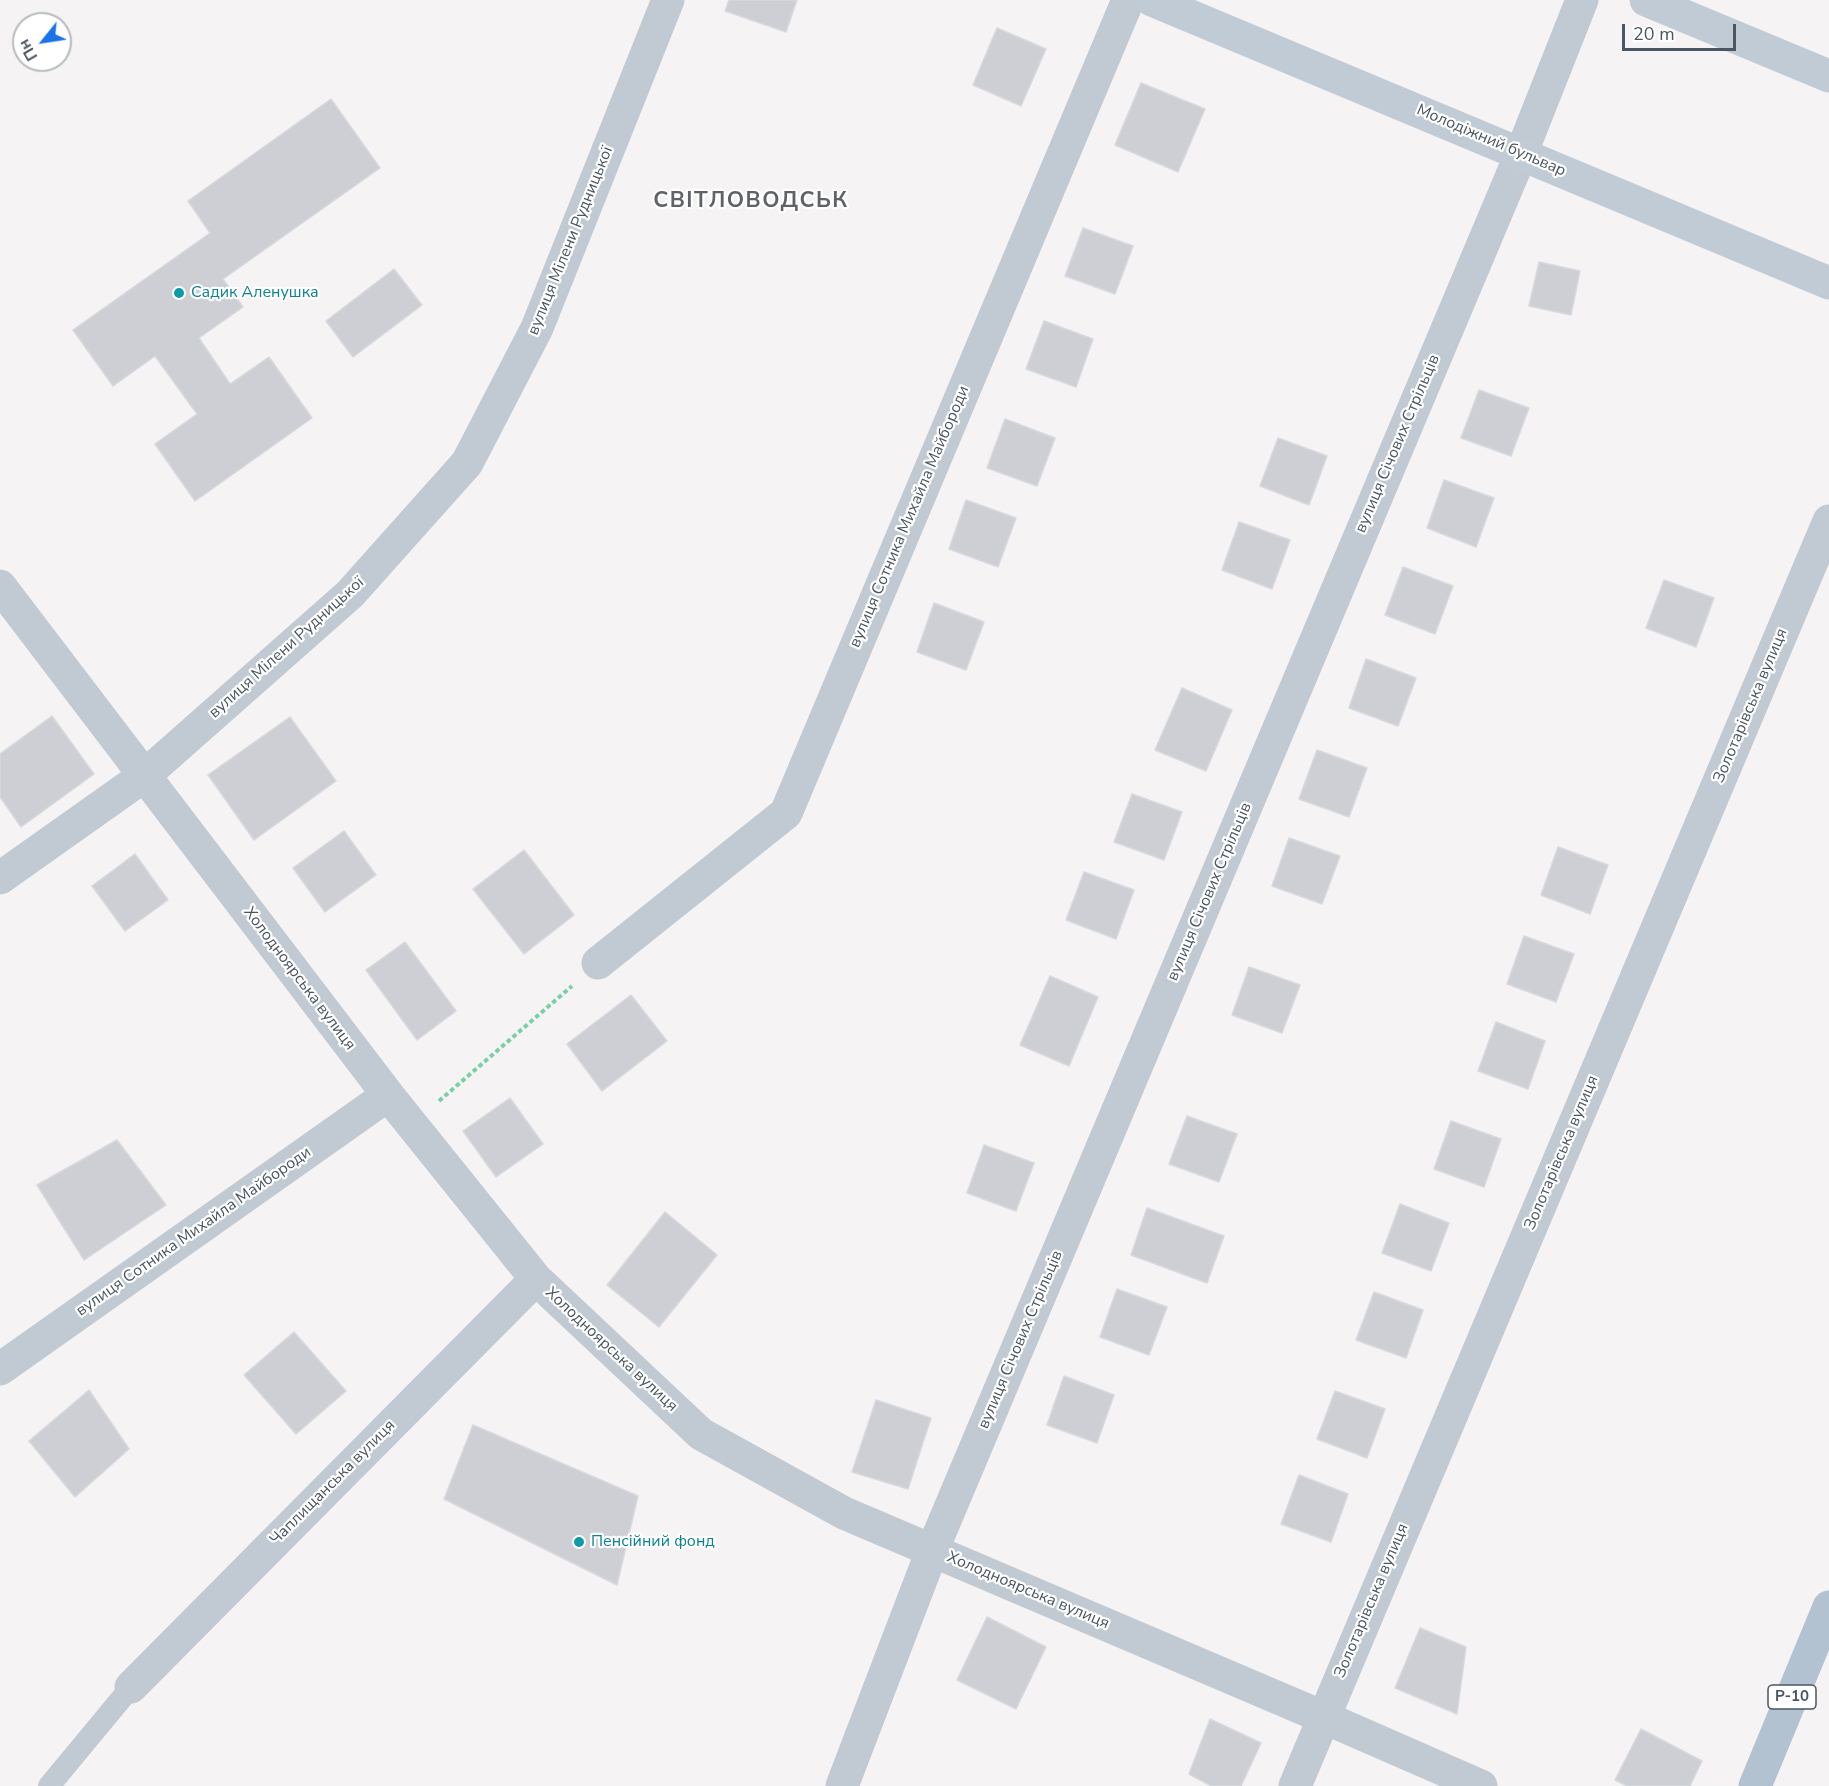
<!DOCTYPE html>
<html>
<head>
<meta charset="utf-8">
<style>
  body { margin:0 }
  #map { position:relative; width:1829px; height:1786px; overflow:hidden; background:#f5f3f3; font-family:"Nunito Sans",sans-serif }
  canvas { display:block }
  .north { position:absolute; left:12px; top:12px; width:60px; height:60px; box-sizing:border-box; background:#fff; border:2px solid #b7bbc0; border-radius:50%; rotate:240deg; font-size:16px; font-weight:700; line-height:24px; text-align:center; color:#4a5661 }
  .north::after { content:''; display:block; margin:auto; width:21px; height:27px; background:#1a73e8; clip-path:polygon(50% 0,100% 100%,50% 72%,0 100%) }
  .scale { position:absolute; left:1622px; top:24px; width:114px; height:27px; box-sizing:border-box; border:3px solid #4a5661; border-top:0; padding-left:8px; font-size:18px; line-height:21px; white-space:nowrap; color:#4a5661; -webkit-text-stroke:4px #fff; paint-order:stroke }
</style>
</head>
<body>
<div id="map">
<canvas width="1829" height="1786"></canvas>
<div class="north">Пн</div>
<div class="scale">20 m</div>
</div>
<script>
const context = document.querySelector('canvas').getContext('2d');
context.lineJoin = 'round';
function fillPath(path, color) { context.fillStyle = color; context.fill(path, 'evenodd'); }
function stroke(path, color, width, dash) { context.strokeStyle = color; context.lineWidth = width; context.lineCap = dash ? 'butt' : 'round'; context.setLineDash(dash || []); context.stroke(path); }
function write(font, color, halo, rows, align = 'center') {
  context.font = font + ' "Nunito Sans",sans-serif'; context.lineWidth = 4.5; context.setLineDash([]); context.textBaseline = 'middle'; context.strokeStyle = halo; context.fillStyle = color; for (const [text, x, y, turn = 0] of rows) {
    context.save(); context.translate(x, y); context.rotate((+turn || 0) * Math.PI / 180); context.textAlign = isNaN(turn) ? turn : align; if (halo) context.strokeText(text, 0, 0); context.fillText(text, 0, 0); context.restore();
  }
}
const building = new Path2D(`
  M729 0H797L786 32 725 11Z
  M997 28 1046 49 1021 106 973 85Z
  M1141 83 1205 109 1178 172 1115 145Z
  M331 99 380 168 223 279 243 307 199 338 230 384 269 357 312 418 195 501 155 444 197 414 155 356 113 386 73 330 210 233 188 201Z
  M1083 228 1133 246 1115 294 1065 276Z
  M1539 262 1580 271 1571 315 1529 306Z
  M394 269 422 305 353 357 326 321Z
  M1044 321 1093 339 1076 387 1026 369Z
  M1479 390 1529 408 1511 456 1461 438Z
  M1005 419 1055 438 1037 486 987 468Z
  M1278 438 1327 456 1309 505 1260 486Z
  M1444 480 1494 498 1476 547 1427 528Z
  M966 500 1016 518 998 567 949 549Z
  M1239 522 1290 540 1272 589 1222 570Z
  M1403 567 1453 586 1435 634 1385 615Z
  M1664 580 1714 598 1696 647 1646 628Z
  M934 603 984 622 966 670 917 652Z
  M1366 659 1416 678 1398 726 1349 708Z
  M1182 688 1232 710 1206 771 1155 750Z
  M52 716 94 774 21 827 0 797V754Z
  M290 717 336 781 254 840 208 775Z
  M1317 750 1367 768 1349 817 1299 799Z
  M1132 794 1182 812 1164 860 1114 842Z
  M344 831 376 875 325 912 293 868Z
  M1289 838 1340 856 1322 904 1272 886Z
  M1558 847 1608 865 1590 914 1541 895Z
  M524 850 574 915 524 954 473 889Z
  M135 854 168 900 125 931 92 886Z
  M1084 872 1134 890 1116 939 1066 920Z
  M1524 936 1574 954 1556 1002 1507 984Z
  M405 942 456 1011 417 1040 366 970Z
  M1249 967 1300 985 1282 1033 1232 1015Z
  M1050 976 1098 997 1069 1066 1020 1045Z
  M631 995 667 1041 602 1091 567 1044Z
  M1496 1022 1545 1041 1528 1089 1478 1071Z
  M510 1098 543 1144 496 1177 463 1131Z
  M1187 1116 1237 1134 1219 1182 1169 1164Z
  M1451 1121 1501 1139 1484 1187 1434 1169Z
  M117 1140 166 1205 84 1260 37 1185Z
  M984 1145 1034 1163 1016 1211 967 1193Z
  M1400 1204 1449 1223 1431 1271 1382 1253Z
  M1147 1208 1224 1236 1207 1283 1131 1255Z
  M665 1212 717 1255 659 1327 607 1285Z
  M1117 1289 1167 1307 1149 1355 1100 1337Z
  M1374 1292 1423 1310 1406 1358 1356 1340Z
  M294 1332 346 1391 296 1434 244 1375Z
  M1064 1376 1114 1395 1097 1443 1047 1425Z
  M89 1390 129 1449 75 1497 29 1441Z
  M1335 1391 1385 1409 1367 1458 1317 1439Z
  M876 1400 931 1418 908 1489 852 1472Z
  M473 1425 638 1496 617 1585 444 1499Z
  M1299 1475 1348 1494 1331 1542 1281 1524Z
  M987 1617 1046 1647 1016 1709 957 1680Z
  M1420 1628 1466 1647 1457 1714 1395 1688Z
  M1210 1719 1261 1743 1241 1786H1211L1189 1774Z
  M1641 1729 1702 1761 1690 1786H1627L1615 1780Z`);
fillPath(building, '#cdcfd5');
stroke(building, '#d7d9de', 1.5);
stroke(new Path2D(`
  M439 1101 572 986`), '#7ad0a6', 4, [4.5, 3]);
stroke(new Path2D(`
  M49 1786 131 1687`), '#c1cad2', 22);
stroke(new Path2D(`
  M0 586 388 1095 536 1279 701 1434 844 1513 1323 1717 1481 1786
  M0 878 144 776 350 594 467 463 537 328 668 0
  M598 963 786 813 1128 0
  M0 1369 388 1095
  M131 1687 536 1279
  M842 1786 932 1551 1521 154 1582 0
  M1295 1786 1829 521`), '#c1cad2', 33);
stroke(new Path2D(`
  M1152 0 1829 283
  M1646 0 1829 76`), '#c1cbd6', 33);
stroke(new Path2D(`
  M1755 1786 1829 1607`), '#b3c2d1', 33);
for (const [x, y, r, color] of [
  [179,293,6,"#0f9aa8"],
  [579,1542,6,"#0f9aa8"]
]) { const dot = new Path2D(); dot.arc(x, y, r, 0, 2 * Math.PI); context.fillStyle = color; context.fill(dot); stroke(dot, '#fff', 2); }
for (const [x, y, w] of [
  [1792,1697,48]
]) { const box = new Path2D(); box.roundRect(x - w / 2, y - 12, w, 24, 4.5); context.fillStyle = '#fff'; context.fill(box); stroke(box, '#4a5661', 1.5); }
write('bold 15px', '#4a5661', null, [
  ["Р-10",1792,1697]
]);
write('16px', '#4a5661', '#fff', [
  ["Молодіжний бульвар",1491,141,23],
  ["вулиця Мілени Рудницької",571,241,-68],
  ["вулиця Січових Стрільців",1398,444,-67],
  ["вулиця Сотника Михайла Майбороди",910,517,-67],
  ["вулиця Мілени Рудницької",287,648,-42],
  ["Золотарівська вулиця",1751,706,-67],
  ["вулиця Січових Стрільців",1210,892,-67],
  ["Холодноярська вулиця",299,979,53],
  ["Золотарівська вулиця",1562,1153,-67],
  ["вулиця Сотника Михайла Майбороди",194,1232,-35],
  ["вулиця Січових Стрільців",1021,1340,-67],
  ["Холодноярська вулиця",611,1350,43],
  ["Чаплищанська вулиця",333,1483,-45],
  ["Холодноярська вулиця",1028,1591,23],
  ["Золотарівська вулиця",1372,1601,-67]
]);
write('16px', '#0d838f', '#fff', [
  ["Садик Аленушка",191,293],
  ["Пенсійний фонд",591,1542]
], 'left');
context.letterSpacing = '1.5px';
write('bold 22px', '#5f6368', '#fff', [
  ["СВІТЛОВОДСЬК",751,202]
]);
context.letterSpacing = '0px';
</script>
</body>
</html>
